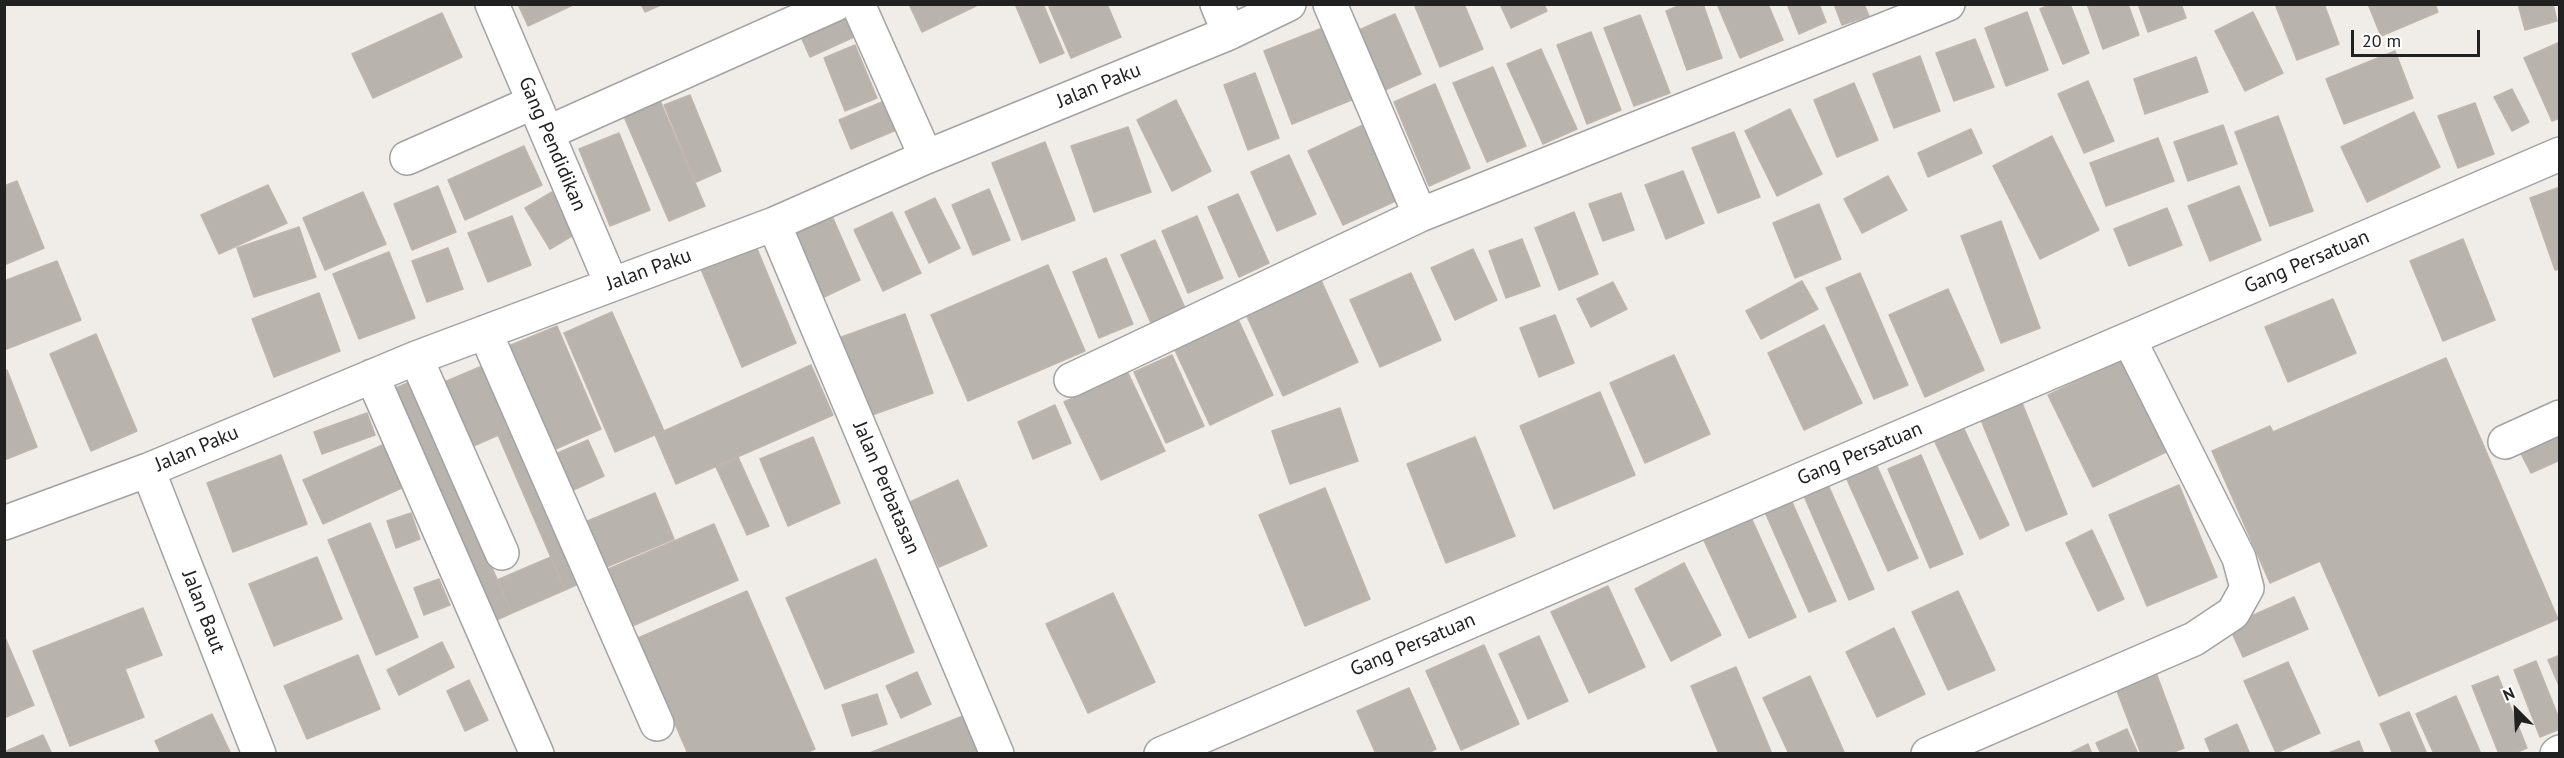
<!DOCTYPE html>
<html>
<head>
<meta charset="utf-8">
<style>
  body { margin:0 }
  #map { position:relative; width:2564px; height:758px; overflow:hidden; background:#f0ede8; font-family:"PT Sans",sans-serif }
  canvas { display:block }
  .frame { position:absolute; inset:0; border:6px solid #212121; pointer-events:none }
  .north { position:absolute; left:2486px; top:680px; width:60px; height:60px; -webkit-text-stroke:4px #fff; paint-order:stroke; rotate:336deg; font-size:16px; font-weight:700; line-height:24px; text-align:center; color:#212121 }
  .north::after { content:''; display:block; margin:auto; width:21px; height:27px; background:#212121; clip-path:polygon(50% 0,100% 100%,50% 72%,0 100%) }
  .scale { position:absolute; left:2351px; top:30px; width:129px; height:27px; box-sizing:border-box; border:3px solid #212121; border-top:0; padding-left:8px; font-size:18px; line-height:21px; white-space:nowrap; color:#212121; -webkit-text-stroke:4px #fff; paint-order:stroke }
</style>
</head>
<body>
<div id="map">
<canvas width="2564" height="758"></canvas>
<div class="frame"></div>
<div class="north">N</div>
<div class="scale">20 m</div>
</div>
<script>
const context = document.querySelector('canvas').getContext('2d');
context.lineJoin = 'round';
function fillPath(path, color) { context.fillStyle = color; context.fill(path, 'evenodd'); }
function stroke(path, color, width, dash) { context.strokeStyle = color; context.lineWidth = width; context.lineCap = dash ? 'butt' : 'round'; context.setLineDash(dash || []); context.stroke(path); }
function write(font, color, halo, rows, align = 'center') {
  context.font = font + ' "PT Sans",sans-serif'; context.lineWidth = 5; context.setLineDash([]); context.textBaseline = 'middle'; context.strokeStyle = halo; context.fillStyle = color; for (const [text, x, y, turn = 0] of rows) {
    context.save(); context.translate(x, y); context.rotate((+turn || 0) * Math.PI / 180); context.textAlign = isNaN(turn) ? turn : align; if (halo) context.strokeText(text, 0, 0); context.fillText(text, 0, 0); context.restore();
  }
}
const building = new Path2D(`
  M518 4H575L528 26Z
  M641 4H663L645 12Z
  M845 4 865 32 810 57 796 26Z
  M909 4H980L922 32Z
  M1015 4H1043L1064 53 1040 63Z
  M1056 4H1107L1121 37 1071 58 1049 7Z
  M1414 4H1464L1483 49 1440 67Z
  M1500 4H1544L1547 11 1511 28Z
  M1683 4H1703L1722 58 1687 70 1666 11Z
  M1717 4H1768L1783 40 1740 58Z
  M1787 4H1819L1826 22 1799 34Z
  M1834 4H1864L1869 16 1842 25Z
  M2051 4H2070L2089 53 2063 64 2040 9Z
  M2087 4H2128L2139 35 2103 49Z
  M2138 4H2181L2186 18 2148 32Z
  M2275 4H2324L2339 44 2297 60Z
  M2368 4H2435L2438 12 2381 36Z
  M2518 4H2553L2557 21 2525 30Z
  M2027 12 2048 70 2006 86 1985 28Z
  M2253 12 2283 73 2245 91 2215 31Z
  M442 13 462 57 373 98 352 54Z
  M1395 14 1421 74 1385 90 1359 30Z
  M1640 15 1670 93 1634 106 1604 28Z
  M1325 27 1354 99 1292 124 1264 51Z
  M1591 32 1621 110 1587 124 1557 45Z
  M1975 39 1994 87 1954 101 1936 53Z
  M2560 42V118L2552 121 2524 58Z
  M855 45 877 98 845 111 824 58Z
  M1541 49 1577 129 1543 144 1507 64Z
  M2395 51 2413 98 2344 124 2326 79Z
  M1920 56 1940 111 1894 128 1873 74Z
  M2196 57 2208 92 2145 114 2134 79Z
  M1493 67 1526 146 1487 162 1453 83Z
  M1255 73 1279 138 1248 150 1224 85Z
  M2088 81 2114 141 2084 153 2058 94Z
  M1854 83 1878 140 1837 157 1814 100Z
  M1435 84 1470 168 1429 186 1394 102Z
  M2512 89 2529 122 2512 131 2494 97Z
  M690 95 721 171 696 182 664 105Z
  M658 96 705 206 669 221 622 112Z
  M889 99 901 128 851 149 839 120Z
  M1176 100 1211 171 1172 191 1137 120Z
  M2475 103 2494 154 2458 168 2438 116Z
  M1790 109 1822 174 1777 196 1745 131Z
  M2414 112 2440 167 2367 202 2341 147Z
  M2278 116 2313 211 2270 226 2235 132Z
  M1365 124 1400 199 1343 225 1308 151Z
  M2223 125 2237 164 2188 181 2174 142Z
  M1128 127 1151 192 1094 212 1071 146Z
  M1971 129 1982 153 1928 177 1918 153Z
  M1734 132 1760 197 1718 213 1692 148Z
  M619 133 650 210 610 226 579 149Z
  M2052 136 2099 230 2040 259 1993 166Z
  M2158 138 2174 181 2106 206 2090 163Z
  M1045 142 1075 220 1022 240 992 163Z
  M524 146 542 185 465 220 448 180Z
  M1289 155 1316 214 1277 231 1251 172Z
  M1683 171 1704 223 1666 239 1645 185Z
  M1888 176 1907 210 1862 233 1844 199Z
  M17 181 44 248 4 265V186Z
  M268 185 287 223 219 254 201 215Z
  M438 186 456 232 412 250 394 204Z
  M2239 186 2261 240 2210 261 2188 206Z
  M2560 187V269L2555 270 2530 198Z
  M989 189 1010 240 973 255 952 205Z
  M363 192 386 244 325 270 303 218Z
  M552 192 577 233 550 249 525 208Z
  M1621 193 1634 230 1603 241 1589 204Z
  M1238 194 1269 263 1239 277 1208 207Z
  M935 198 960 248 929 263 905 212Z
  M1819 204 1841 259 1795 278 1773 223Z
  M2167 208 2182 245 2129 266 2114 229Z
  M892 212 921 273 883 291 854 230Z
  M1574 212 1598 274 1559 290 1535 228Z
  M512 216 531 265 488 282 468 233Z
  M832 216 860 280 822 298 793 234Z
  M1197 216 1223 278 1188 293 1162 231Z
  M2001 221 2040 328 2001 343 1961 236Z
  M299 227 316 277 254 297 237 248Z
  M753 239 796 343 742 367 698 262Z
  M1522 239 1540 286 1506 298 1489 251Z
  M2463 239 2495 320 2443 341 2410 261Z
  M1155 240 1185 308 1151 323 1121 255Z
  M448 248 463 289 427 302 412 261Z
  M1473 249 1497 300 1455 320 1431 268Z
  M389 252 415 318 359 339 333 274Z
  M1106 258 1133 324 1099 338 1073 272Z
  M57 261 81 320 4 350V281Z
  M1048 265 1085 351 968 401 931 315Z
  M1411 273 1441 340 1380 367 1350 300Z
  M1860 273 1908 385 1874 399 1826 288Z
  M1320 278 1358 362 1283 396 1245 312Z
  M1802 281 1818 309 1761 339 1746 311Z
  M1613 282 1627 309 1591 327 1577 299Z
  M1948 289 1984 370 1925 397 1889 315Z
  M319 293 340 351 274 377 252 319Z
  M2333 299 2356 353 2288 382 2265 327Z
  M612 312 664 431 615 452 564 333Z
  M905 314 933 393 864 418 836 339Z
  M1555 315 1574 363 1539 377 1520 328Z
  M1237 317 1273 395 1210 425 1173 346Z
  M1824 325 1862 403 1804 430 1768 353Z
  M557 326 601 429 549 452 504 348Z
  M96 334 137 431 91 451 50 354Z
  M1172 355 1204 426 1166 443 1134 372Z
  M1674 355 1710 434 1645 463 1610 383Z
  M2446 358 2558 619 2379 696 2320 561 2270 583 2212 451 2270 426 2273 432Z
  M2122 360 2166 452 2093 487 2048 395Z
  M494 361 521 425 469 448 442 383Z
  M811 365 833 415 676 484 655 435Z
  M7 370 37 447 4 460V371Z
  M1128 373 1165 451 1101 480 1064 402Z
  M410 382 512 613 488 624 386 392Z
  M1600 392 1635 475 1554 509 1520 426Z
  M2022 403 2067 514 2026 531 1981 420Z
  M1055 405 1071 443 1033 459 1018 422Z
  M1340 408 1358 461 1290 484 1272 431Z
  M367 413 375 435 322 454 314 432Z
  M521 425 587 580 565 590 498 435Z
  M1964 429 2009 525 1980 539 1935 442Z
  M2560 432V460L2531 473 2519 450Z
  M813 437 840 503 788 526 760 459Z
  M1475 437 1515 536 1446 563 1407 464Z
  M588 440 604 476 569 492 553 455Z
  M387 443 406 486 323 524 303 480Z
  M281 455 307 524 233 552 207 483Z
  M1921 455 1963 554 1930 568 1888 469Z
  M738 457 769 526 747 535 716 467Z
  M1875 462 1918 558 1888 571 1845 475Z
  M1825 478 1874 589 1849 600 1801 489Z
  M958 480 987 546 939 567 910 502Z
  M2179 485 2217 577 2147 606 2109 515Z
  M1325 488 1370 599 1305 626 1259 515Z
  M655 493 674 539 604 568 585 522Z
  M1791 500 1836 601 1809 612 1765 512Z
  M411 513 420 539 396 548 387 521Z
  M1749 513 1796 617 1749 638 1701 534Z
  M370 523 418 637 376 655 328 540Z
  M714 524 738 580 630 627 606 570Z
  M2092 530 2124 599 2098 611 2066 543Z
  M317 557 342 619 274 646 249 584Z
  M551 557 565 590 512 613 497 580Z
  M876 559 914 652 825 689 786 598Z
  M1684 563 1721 635 1671 661 1635 589Z
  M439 579 450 605 424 615 414 588Z
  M1608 586 1645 667 1589 693 1551 612Z
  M747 591 815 749 804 754H688L638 638Z
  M1958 591 1995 670 1948 690 1912 612Z
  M1113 593 1155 682 1088 713 1046 624Z
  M2294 597 2308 629 2243 657 2229 626Z
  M143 608 162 655 125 669 144 717 70 746 33 651Z
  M1894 628 1925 694 1877 717 1846 652Z
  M4 635 34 705 4 718Z
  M1539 636 1568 701 1528 719 1499 654Z
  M442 642 454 667 399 695 387 670Z
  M1484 645 1519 724 1461 750 1426 671Z
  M358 655 380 709 307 739 284 686Z
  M2560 655V688L2548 660Z
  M2536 661 2560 721V729L2540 737 2514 670Z
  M2152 662 2184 748 2169 754H2141L2112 678Z
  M2288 662 2320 733 2276 753 2244 681Z
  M1736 667 1772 754H1719L1691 686Z
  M917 672 931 704 901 718 886 686Z
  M1810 676 1845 754H1789L1763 698Z
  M2498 676 2527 748 2513 754H2499L2472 686Z
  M469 680 488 720 465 731 447 691Z
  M1409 688 1436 749 1426 754H1376L1357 711Z
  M877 694 887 724 852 736 842 705Z
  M2456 696 2481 754H2434L2416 714Z
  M2409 712 2427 754H2393L2380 724Z
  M212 714 231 754H161L155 741Z
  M963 716 978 754H867Z
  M2237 724 2250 754H2211L2205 739Z
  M2127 729 2138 754H2101L2096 743Z
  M43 735 52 754H4V752Z
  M2359 741 2364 754H2326Z
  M2088 744 2092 754H2068Z`);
fillPath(building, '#b9b3ae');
stroke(building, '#c0b5ac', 1.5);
const minor = new Path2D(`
  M492 4 611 283
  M858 4 926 157
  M1217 4 1229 33
  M1330 4 1420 215
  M547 133 836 4
  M407 158 534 102
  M774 224 997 754
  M485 332 657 724
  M416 358 502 553
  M372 376 537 754
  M1071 380 1420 215 1948 4
  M2505 442 2560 417
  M148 470 259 754
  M4 523 148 470 416 358 774 224 926 157 1229 33 1289 4
  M1161 754 2560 154
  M1928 754 2194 639 2233 613 2247 588 2239 558 2129 339
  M2557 754 2560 752`);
stroke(minor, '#a2a2a2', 36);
stroke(minor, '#fff', 33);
write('20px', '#212121', '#fff', [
  ["Jalan Paku",1099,86,-22],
  ["Gang Pendidikan",552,144,67],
  ["Gang Persatuan",2307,262,-23],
  ["Jalan Paku",649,270,-20],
  ["Jalan Paku",197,449,-23],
  ["Gang Persatuan",1860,454,-23],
  ["Jalan Perbatasan",886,488,67],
  ["Jalan Baut",203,612,69],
  ["Gang Persatuan",1413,645,-23]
]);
</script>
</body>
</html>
